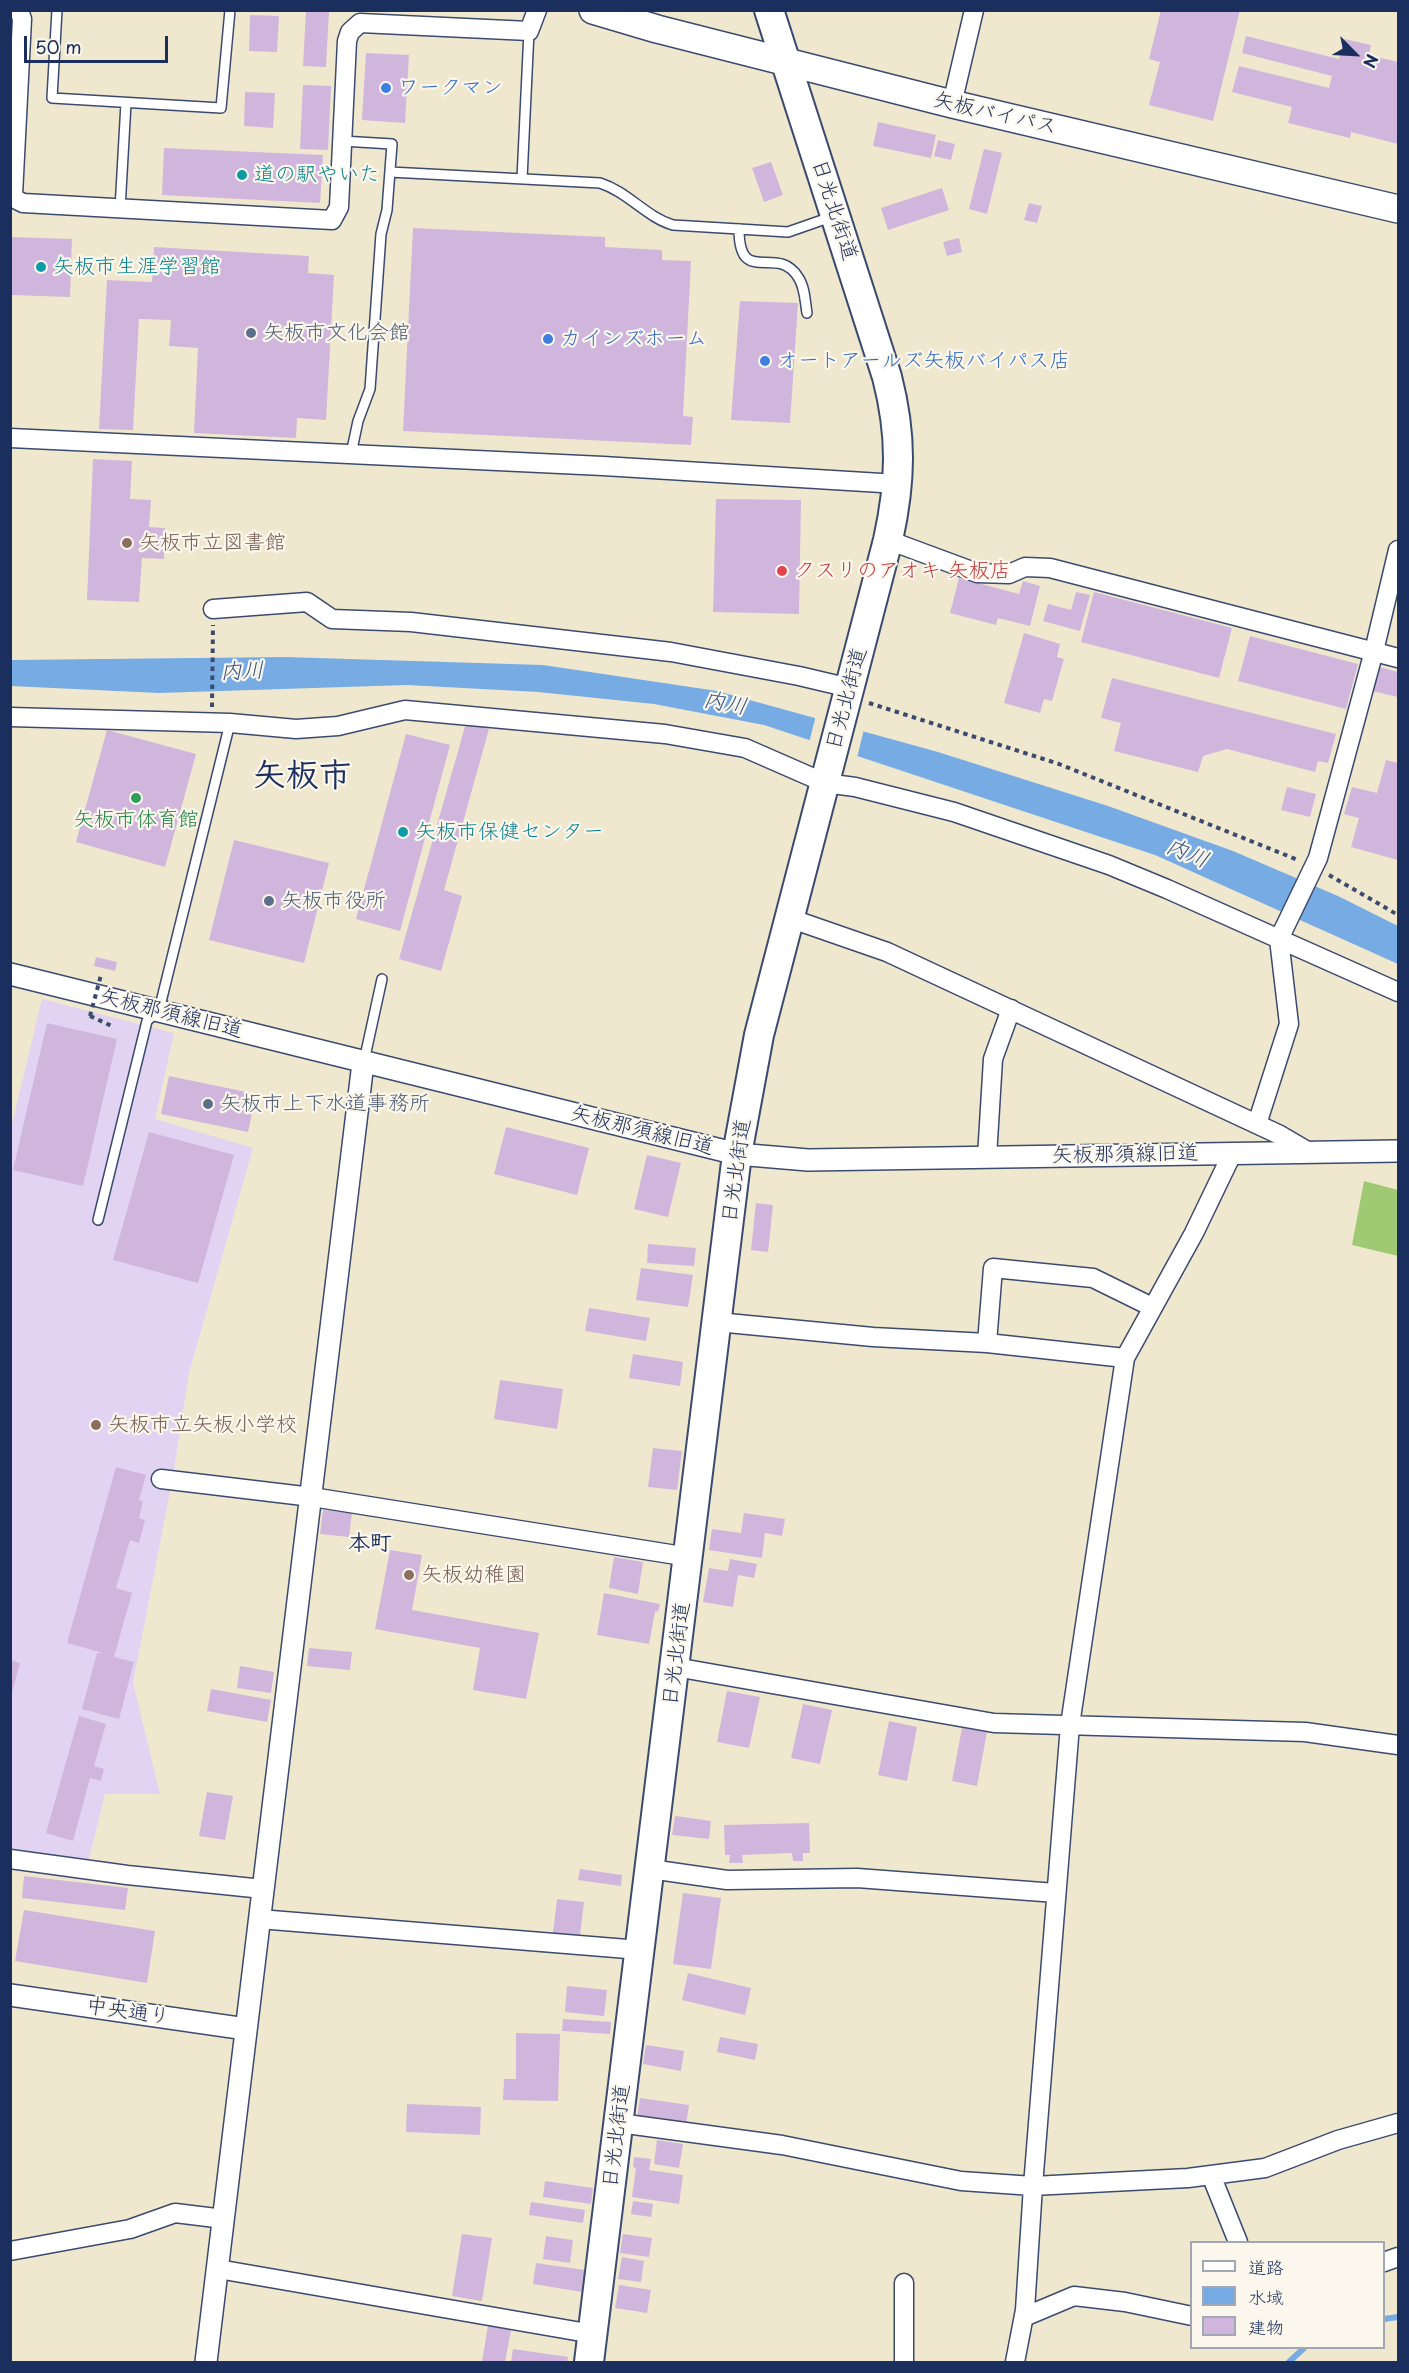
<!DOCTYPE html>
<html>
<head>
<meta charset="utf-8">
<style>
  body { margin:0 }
  #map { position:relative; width:1409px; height:2373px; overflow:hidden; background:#f0e8ce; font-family:"Playpen Sans","Klee One",sans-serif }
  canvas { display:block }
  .frame { position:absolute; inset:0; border:12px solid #1b2f5e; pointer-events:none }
  .legend { position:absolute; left:1190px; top:2241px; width:195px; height:108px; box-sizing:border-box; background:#fbf7ec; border:2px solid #a1a7b3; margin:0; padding:8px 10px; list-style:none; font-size:18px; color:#1b2f5e }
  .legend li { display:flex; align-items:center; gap:12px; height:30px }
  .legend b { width:30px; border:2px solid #a1a7b3 }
  .north { position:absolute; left:1325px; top:24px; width:60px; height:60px; -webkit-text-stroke:4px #fbf7ec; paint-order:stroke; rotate:114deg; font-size:16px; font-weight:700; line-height:24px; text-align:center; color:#1b2f5e }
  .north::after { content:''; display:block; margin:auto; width:21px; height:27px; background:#1b2f5e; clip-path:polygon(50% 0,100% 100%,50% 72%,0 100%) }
  .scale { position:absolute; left:24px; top:36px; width:144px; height:27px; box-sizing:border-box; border:3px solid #1b2f5e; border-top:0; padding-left:8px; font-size:18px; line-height:21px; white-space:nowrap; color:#1b2f5e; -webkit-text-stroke:4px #fbf7ec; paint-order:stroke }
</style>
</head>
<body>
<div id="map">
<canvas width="1409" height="2373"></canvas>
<div class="frame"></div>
<ul class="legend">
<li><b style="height:8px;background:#fff"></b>道路</li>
<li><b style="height:16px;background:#77abe4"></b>水域</li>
<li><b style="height:16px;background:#d0b6dc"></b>建物</li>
</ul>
<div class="north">N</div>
<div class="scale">50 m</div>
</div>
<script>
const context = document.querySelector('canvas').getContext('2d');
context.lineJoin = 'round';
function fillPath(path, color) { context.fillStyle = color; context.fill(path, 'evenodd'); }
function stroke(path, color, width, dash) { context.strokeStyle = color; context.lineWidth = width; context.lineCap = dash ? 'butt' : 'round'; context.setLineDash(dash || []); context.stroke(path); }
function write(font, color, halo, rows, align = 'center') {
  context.font = font + ' "Playpen Sans","Klee One",sans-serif'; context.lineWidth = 4.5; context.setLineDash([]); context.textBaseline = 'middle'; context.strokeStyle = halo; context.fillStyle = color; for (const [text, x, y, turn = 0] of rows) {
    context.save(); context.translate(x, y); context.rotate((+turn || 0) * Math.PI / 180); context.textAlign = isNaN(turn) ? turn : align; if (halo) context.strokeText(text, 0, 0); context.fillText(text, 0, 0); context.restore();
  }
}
fillPath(new Path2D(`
  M42 999 174 1033 155 1119 253 1148 189 1373 173 1476 133 1683 160 1794H105L88 1863 11 1850 10 1132Z`), '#e3d3f2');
fillPath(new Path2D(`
  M1364 1181 1398 1190V1256L1352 1245Z`), '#a0c974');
fillPath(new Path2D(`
  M285 657 543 665 717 691 938 752 1108 806 1233 851 1338 896 1398 926V964L1155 855 764 725 654 704 538 692 407 685 159 693 11 686V660Z`), '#77abe4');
fillPath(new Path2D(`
  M816 715 864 729 857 758 809 743Z`), '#f0e8ce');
stroke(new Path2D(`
  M1384 2319 1398 2317
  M1289 2362 1304 2348`), '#77abe4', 6);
fillPath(new Path2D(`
  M1161 10H1240L1213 121 1149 105 1160 62 1149 59Z
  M306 11 329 12 326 67 303 66Z
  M250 15 279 16 277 52 249 51Z
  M1246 36 1339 59 1344 39 1371 45 1369 55 1398 62V144L1351 132 1350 138 1288 123 1292 107 1232 92 1239 66 1329 88 1332 76 1242 53Z
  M366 53 409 55 405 123 362 120Z
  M303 85 331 86 328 150 300 149Z
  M245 92 275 93 273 128 244 126Z
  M878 122 936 135 931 158 873 146Z
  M938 140 955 144 951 160 934 156Z
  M164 148 323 155 320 203 162 195Z
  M984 149 1002 153 987 214 969 209Z
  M771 162 783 195 764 202 752 168Z
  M942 188 949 210 888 230 881 208Z
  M1029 203 1042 206 1037 223 1024 220Z
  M413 228 605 237V247L662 250V260L691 261 683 416 693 417 691 445 403 431Z
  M10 237 72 239 70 297 10 295Z
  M959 238 962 252 947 256 943 242Z
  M154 247 309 256 308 273 334 275 326 420 297 418 296 438 194 433 198 348 169 346 171 320 139 319 133 430 99 429 107 280 152 282Z
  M740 301 798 303 790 423 731 420Z
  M93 459 132 461 130 499 151 500 149 527 165 528 164 559 142 558 139 602 87 600Z
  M716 499 801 500 799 614 713 612Z
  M959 578 1019 594 1023 581 1040 586 1030 626 998 618 996 625 950 613Z
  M1076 592 1090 595 1080 631 1043 621 1048 604 1071 610Z
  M1094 592 1232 628 1219 678 1081 642Z
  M1024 633 1060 644 1057 657 1064 659 1052 701 1044 699 1040 713 1004 703Z
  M1250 636 1358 664 1346 709 1238 681Z
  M1379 667 1398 672V697L1372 691Z
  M1112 678 1336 734 1328 763 1318 761 1315 772 1227 749 1203 756 1198 772 1114 751 1121 723 1101 718Z
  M466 723 489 729 444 890 462 896 441 971 399 959Z
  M107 730 196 754 165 867 76 842Z
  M406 734 450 745 400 931 356 919Z
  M1386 760 1398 763V860L1351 847 1359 818 1344 814 1352 787 1377 793Z
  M1287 787 1316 794 1310 817 1281 810Z
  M234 840 329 863 304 963 209 940Z
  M96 957 117 962 115 971 94 966Z
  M47 1023 117 1039 83 1186 13 1170Z
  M169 1076 256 1094 248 1132 161 1114Z
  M506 1127 589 1148 577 1195 494 1174Z
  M149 1132 234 1155 198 1283 113 1260Z
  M647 1155 681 1163 668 1217 634 1209Z
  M756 1203 773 1205 768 1252 751 1250Z
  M648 1244 696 1248 694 1266 647 1263Z
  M641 1268 693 1275 688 1307 636 1300Z
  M589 1308 650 1318 646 1341 585 1331Z
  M633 1354 683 1362 680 1386 629 1378Z
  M500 1380 563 1389 557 1429 494 1419Z
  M653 1448 682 1451 677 1490 648 1487Z
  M116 1467 146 1475 139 1500 143 1501 139 1518 145 1520 139 1543 130 1540 116 1588 132 1593 114 1657 134 1662 119 1719 82 1709 97 1653H103L67 1643Z
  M323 1510 352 1513 349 1537 320 1534Z
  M744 1513 785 1519 782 1536 765 1533 762 1558 709 1550 712 1529 741 1533Z
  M390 1550 422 1555 412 1610 539 1633 526 1699 473 1690 480 1648 375 1629Z
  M614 1557 643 1562 638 1594 609 1588Z
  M730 1559 757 1564 754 1578 738 1575 733 1607 703 1602 709 1568 728 1571Z
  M604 1593 660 1604 658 1611 655 1612 649 1644 597 1635Z
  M309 1648 352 1652 350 1670 307 1666Z
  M10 1660 20 1663 11 1696H10Z
  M240 1666 274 1672 271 1693 237 1688Z
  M211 1689 271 1700 267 1722 207 1711Z
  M727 1691 760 1697 749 1748 717 1742Z
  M803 1704 832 1710 820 1764 791 1758Z
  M79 1716 106 1724 94 1766 104 1769 101 1781 90 1778 73 1841 46 1833Z
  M889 1721 917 1727 907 1781 878 1775Z
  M962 1728 987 1732 977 1786 952 1781Z
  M207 1792 233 1796 225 1840 199 1836Z
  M675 1816 711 1821 709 1839 672 1835Z
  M809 1823 810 1853H803V1861H793L792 1853 742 1855 743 1863H729L730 1855H725L724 1825Z
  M580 1869 622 1875 621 1886 578 1880Z
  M24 1876 128 1888 125 1910 22 1898Z
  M683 1893 721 1898 711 1969 673 1964Z
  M557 1899 584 1902 580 1935 553 1933Z
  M24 1910 155 1931 147 1983 15 1961Z
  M688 1973 751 1988 745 2015 682 2000Z
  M567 1986 607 1990 604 2016 565 2012Z
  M563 2019 611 2022 610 2034 562 2031Z
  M516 2033 560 2034 558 2101 503 2100 504 2079H516Z
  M720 2037 758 2044 755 2060 717 2052Z
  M646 2045 684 2051 681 2071 643 2064Z
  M640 2098 689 2105 686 2125 637 2118Z
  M407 2104 481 2107 480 2135 406 2132Z
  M657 2140 683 2144 679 2168 654 2164Z
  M634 2157 651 2159 649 2170 683 2175 679 2204 632 2197 636 2168 633 2167Z
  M545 2181 593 2188 591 2204 543 2197Z
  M633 2201 653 2204 651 2217 631 2214Z
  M531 2202 585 2210 583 2223 529 2215Z
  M462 2234 492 2238 482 2301 452 2296Z
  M623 2234 652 2238 649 2257 620 2253Z
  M546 2236 573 2240 570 2263 543 2259Z
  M622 2257 644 2261 641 2282 618 2279Z
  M536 2263 585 2270 582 2292 533 2284Z
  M619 2285 651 2290 647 2313 615 2308Z
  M488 2326 511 2330 505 2362H482Z
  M513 2349 568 2357 567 2362H511Z`), '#d0b6dc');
const service = new Path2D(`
  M57 10 52 98 221 108 230 10
  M342 141 392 144 387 210 381 234 370 389 358 421 351 454
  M390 172 600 183C628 192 646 217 673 225L788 232 831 217
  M522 179 529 31
  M120 209 126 103
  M739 229C739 288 777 243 798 277 805 287 805 301 807 313
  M364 1061 382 979
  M98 1220 147 1021 159 1010 230 723`);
const minor = new Path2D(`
  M19 10 22 19 13 195 17 200 23 203 332 220 339 207 347 41 350 32 360 23 529 31 537 10
  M952 104 974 10
  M10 438 603 466 898 484
  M888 540 977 573 1009 574 1025 567 1050 568 1398 658
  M213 609 307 602 332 619 411 622 671 652 799 676 850 688
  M10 717 230 723 296 729 338 726 405 710 665 734 745 748 825 783 855 787 954 812 1109 865 1167 889 1398 992
  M789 918 887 952 1280 1135 1309 1152
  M1257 1124 1289 1024 1279 939 1318 858 1374 651 1398 550
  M987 1157 993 1059 1011 1009
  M717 1322 873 1337 987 1343 1125 1358
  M987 1343 993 1268 1093 1278 1152 1307
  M161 1479 312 1497 689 1557
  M675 1667 994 1723 1305 1732 1398 1745
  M10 1859 127 1875 263 1889
  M650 1869 727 1880 857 1878 1056 1893
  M259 1919 640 1950
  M619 2123 782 2145 961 2181 1033 2186 1188 2178 1265 2168 1338 2140 1398 2123
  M1211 2175 1238 2242
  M10 2251 130 2229 175 2213 224 2219
  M1384 2262 1398 2257
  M218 2269 593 2334
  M904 2283V2362
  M1024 2317 1074 2296 1125 2302 1192 2316
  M1015 2362 1025 2310 1033 2186 1070 1725 1125 1358 1194 1233 1232 1154`);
const tertiary = new Path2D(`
  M10 974 737 1154 808 1160 1398 1151
  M10 1995 246 2029
  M206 2362 363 1063`);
const primary = new Path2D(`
  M593 10 657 29 952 104 1398 209`);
const trunk = new Path2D(`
  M589 2362 737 1154 759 1035 888 540C901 481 902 435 887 377L769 10`);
stroke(service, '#3b4b6f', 12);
stroke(minor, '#3b4b6f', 21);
stroke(tertiary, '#3b4b6f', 24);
stroke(primary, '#3b4b6f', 30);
stroke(trunk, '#3b4b6f', 32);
stroke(new Path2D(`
  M869 703 1059 764 1298 860
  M212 707 213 625
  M1329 875 1398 915
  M90 1016 114 1027`), '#3b4b6f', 4, [4.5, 4.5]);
stroke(service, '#fff', 9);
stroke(minor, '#fff', 18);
stroke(tertiary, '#fff', 21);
stroke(primary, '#fff', 27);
stroke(trunk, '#fff', 28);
stroke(new Path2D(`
  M90 1016 101 975`), '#3b4b6f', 4, [4.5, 4.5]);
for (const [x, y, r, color] of [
  [386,88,6,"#3f7fe0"],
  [242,175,6,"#0f9aa8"],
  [41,267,6,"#0f9aa8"],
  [251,333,6,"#5c6f8a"],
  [548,339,6,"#3f7fe0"],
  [765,361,6,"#3f7fe0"],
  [127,543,6,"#8d6e63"],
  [782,571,6,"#e0444e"],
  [136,798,6,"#2e9e5b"],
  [403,832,6,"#0f9aa8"],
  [269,901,6,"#5c6f8a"],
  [208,1104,6,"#5c6f8a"],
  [96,1425,6,"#8d6e63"],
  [409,1575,6,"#8d6e63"]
]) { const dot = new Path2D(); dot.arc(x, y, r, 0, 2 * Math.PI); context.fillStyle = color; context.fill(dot); stroke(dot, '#fbf7ec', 2); }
write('21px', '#366cbe', '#fbf7ec', [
  ["ワークマン",398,88],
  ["カインズホーム",560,339],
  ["オートアールズ矢板バイパス店",777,361]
], 'left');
write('21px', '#1b2f5e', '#fbf7ec', [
  ["矢板バイパス",995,114,13],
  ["日光北街道",834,210,72],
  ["日光北街道",847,699,-75],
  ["矢板那須線旧道",171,1014,14],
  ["矢板那須線旧道",642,1131,14],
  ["矢板那須線旧道",1125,1155,-1],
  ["日光北街道",737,1171,-82],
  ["日光北街道",677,1654,-83],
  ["中央通り",128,2012,8],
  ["日光北街道",617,2136,-83]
]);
write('21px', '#0d838f', '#fbf7ec', [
  ["道の駅やいた",254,175],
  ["矢板市生涯学習館",53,267],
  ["矢板市保健センター",415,832]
], 'left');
write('21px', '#4e5e75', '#fbf7ec', [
  ["矢板市文化会館",263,333],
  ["矢板市役所",281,901],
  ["矢板市上下水道事務所",220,1104]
], 'left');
write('21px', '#785e54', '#fbf7ec', [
  ["矢板市立図書館",139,543],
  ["矢板市立矢板小学校",108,1425],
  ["矢板幼稚園",421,1575]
], 'left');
write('21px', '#be3a42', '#fbf7ec', [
  ["クスリのアオキ 矢板店",794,571]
], 'left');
write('21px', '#27864d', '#fbf7ec', [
  ["矢板市体育館",136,820]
]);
write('italic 22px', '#375486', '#fbf7ec', [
  ["内川",242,672,-2],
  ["内川",725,704,11],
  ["内川",1187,854,23]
]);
write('bold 22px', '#1b2f5e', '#fbf7ec', [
  ["本町",370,1544]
]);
write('bold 33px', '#1b2f5e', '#fbf7ec', [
  ["矢板市",302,777]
]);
</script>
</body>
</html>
